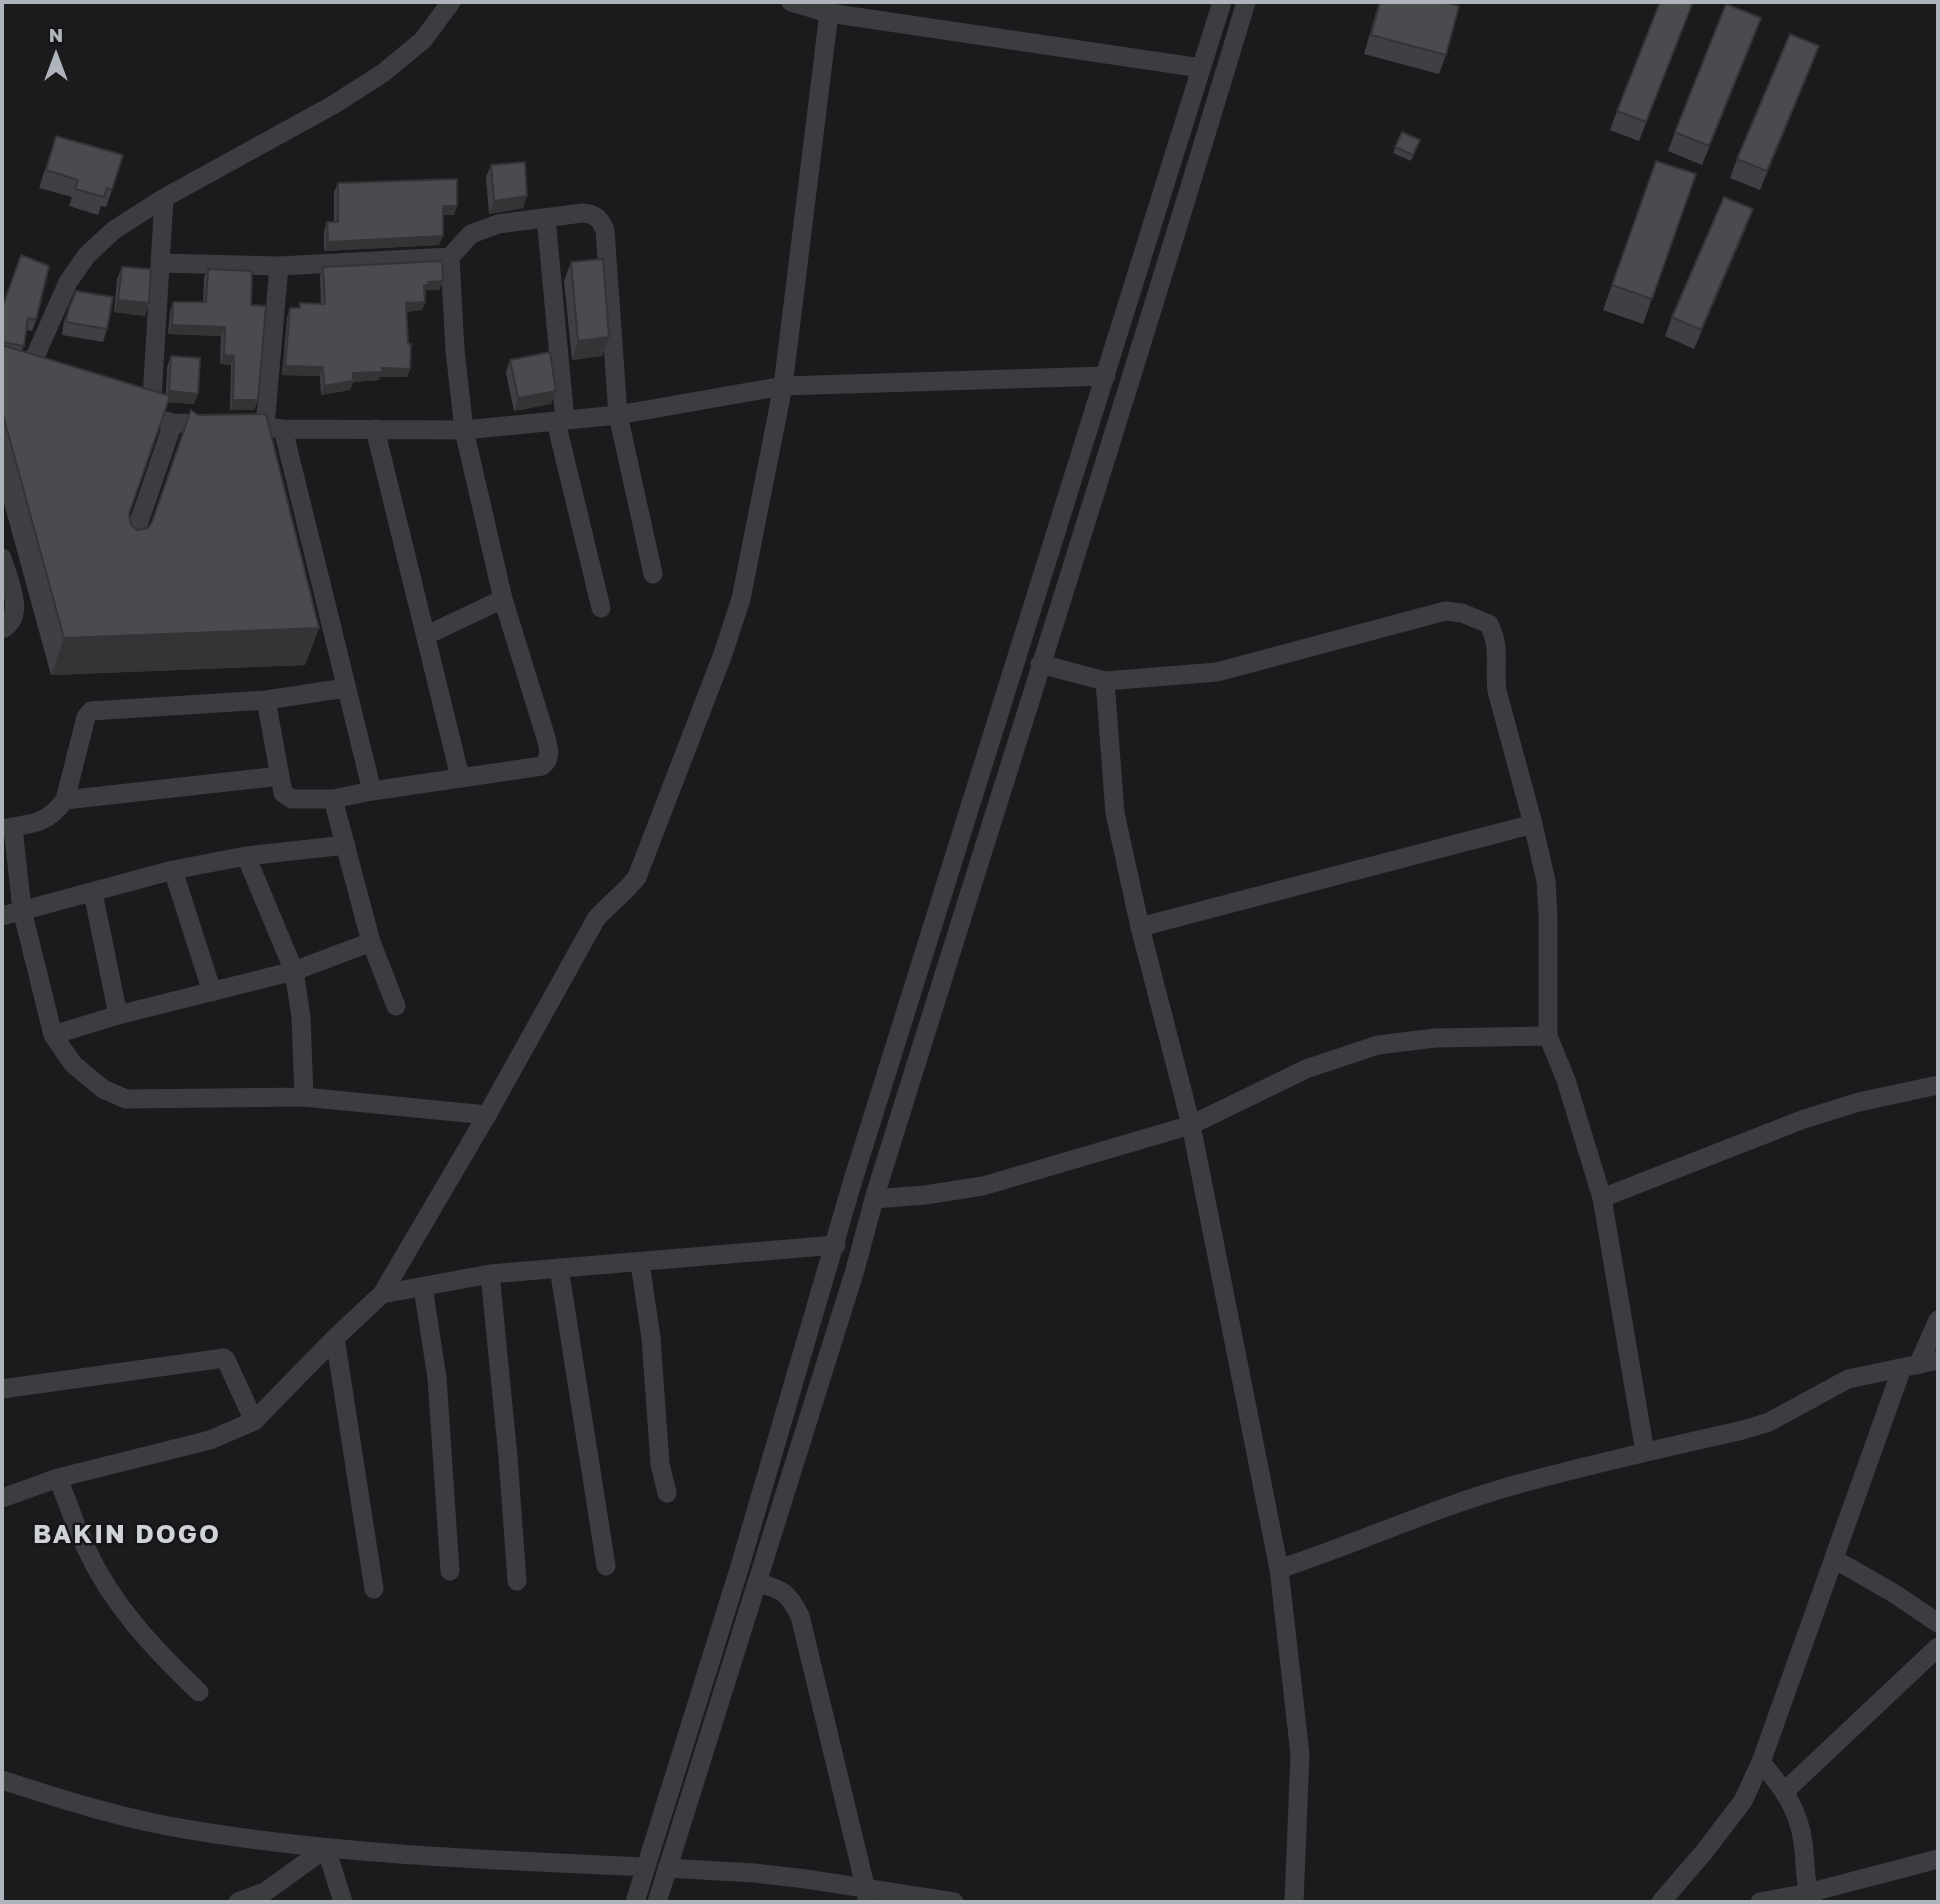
<!DOCTYPE html>
<html>
<head>
<meta charset="utf-8">
<style>
  body { margin:0 }
  #map { position:relative; width:1940px; height:1904px; overflow:hidden; background:#1b1b1d; font-family:"Golos Text",sans-serif }
  canvas { display:block }
  .frame { position:absolute; inset:0; border:4px solid #afb3bb; pointer-events:none }
  .north { position:absolute; left:21px; top:21px; width:70px; height:70px; -webkit-text-stroke:5px #161618; paint-order:stroke; rotate:0deg; font-size:19px; font-weight:700; line-height:28px; text-align:center; color:#afb3bb }
  .north::after { content:''; display:block; margin:auto; width:24px; height:32px; background:#afb3bb; clip-path:polygon(50% 0,100% 100%,50% 72%,0 100%) }
</style>
</head>
<body>
<div id="map">
<canvas width="1940" height="1904"></canvas>
<div class="frame"></div>
<div class="north">N</div>
</div>
<script>
const context = document.querySelector('canvas').getContext('2d');
context.lineJoin = 'round';
function stroke(path, color, width, dash) { context.strokeStyle = color; context.lineWidth = width; context.lineCap = dash ? 'butt' : 'round'; context.setLineDash(dash || []); context.stroke(path); }
function fillPath(path, color) { context.fillStyle = color; context.fill(path, 'evenodd'); }
function write(font, color, halo, rows, align = 'center') {
  context.font = font + ' "Golos Text",sans-serif'; context.lineWidth = 5; context.setLineDash([]); context.textBaseline = 'middle'; context.strokeStyle = halo; context.fillStyle = color; for (const [text, x, y, turn = 0] of rows) {
    context.save(); context.translate(x, y); context.rotate((+turn || 0) * Math.PI / 180); context.textAlign = isNaN(turn) ? turn : align; if (halo) context.strokeText(text, 0, 0); context.fillText(text, 0, 0); context.restore();
  }
}
stroke(new Path2D(`
  M791 2 829 13 1201 68
  M546 218 565 421
  M160 263 279 266 450 257
  M26 377 68 282 87 255 114 230 164 198 333 105 383 73 423 40 451 2
  M139 413 173 423 213 424
  M151 415 164 198
  M556 422 601 608
  M243 425 283 429 464 430 618 415 783 386 1106 376
  M265 426 279 266
  M283 429 372 791
  M375 429 460 777
  M128 554 173 423
  M2 558C8 579 27 616 2 629
  M427 635 503 599
  M1040 664 1105 681 1115 813 1140 927 1191 1125 1279 1569 1300 1754 1294 1902
  M1105 681 1217 672 1445 611 1462 613 1489 624C1501 648 1494 665 1497 691L1533 824 1546 881 1548 915V1036L1566 1080 1602 1198 1645 1452
  M266 700 283 793 292 799H333L372 791 542 766C551 759 549 751 547 741L503 599 464 430 455 350 450 257 471 234 498 224 582 213C595 214 599 217 605 230L618 415 653 574
  M333 799 371 942 396 1006
  M65 800 86 717 91 711 266 700 346 688
  M13 827 22 910 53 1035 73 1064 103 1089 126 1099 304 1097 487 1115
  M2 829C31 823 45 826 65 800L280 776
  M246 856 294 971 301 1017 304 1097
  M173 870 212 992
  M93 893 118 1015
  M2 916 173 870 246 856 346 845
  M1140 927 1533 824
  M53 1035 118 1015 294 971 371 942
  M1602 1198 1804 1119 1859 1102 1938 1085
  M874 1199 925 1195 983 1186 1191 1125 1306 1069 1378 1045 1435 1038 1548 1036
  M640 1263 651 1338 660 1464 667 1493
  M559 1268 606 1566
  M490 1274 508 1457 517 1581
  M423 1287 437 1378 450 1571
  M382 1294 487 1115 596 919C609 904 625 893 637 877L723 654 741 599 783 386 829 13
  M335 1338 374 1589
  M1918 1365 1938 1320
  M2 1389 224 1358 226 1360 254 1421
  M58 1478C67 1501 75 1525 86 1548 112 1605 154 1649 199 1692
  M2 1498 58 1478 210 1440 254 1421 335 1338 382 1294 490 1274 836 1245
  M1834 1559 1895 1594 1938 1623
  M1279 1569C1359 1543 1435 1507 1515 1485 1590 1464 1667 1447 1743 1430L1769 1422 1848 1379 1938 1360
  M758 1583C783 1589 789 1594 800 1616L866 1890 867 1902
  M1761 1762C1782 1787 1799 1809 1803 1843 1806 1863 1804 1884 1813 1902
  M2 1780C63 1800 127 1820 191 1830 341 1855 493 1860 645 1867
  M1785 1791 1938 1647
  M667 1868 754 1873 806 1879 954 1902
  M238 1902 265 1892 326 1848 343 1902
  M635 1902 740 1566 853 1180 1222 2
  M657 1902 855 1270 874 1199C998 800 1126 402 1246 2
  M1661 1902 1704 1852 1743 1801 1761 1762 1902 1368
  M1760 1902 1808 1893 1938 1859`), '#3c3d41', 19);
fillPath(new Path2D(`
  M1379 2H1442L1446 55 1439 74 1364 54Z
  M1693 2 1639 141 1610 130 1617 111Z
  M1754 37 1702 165 1668 151 1675 132Z
  M1812 65 1760 190 1730 178 1737 159Z
  M1402 132 1420 140 1411 161 1393 153Z
  M56 136 112 190 106 207 101 206 98 215 69 206 72 197 39 188Z
  M1656 161 1696 174 1643 324 1603 310Z
  M491 165 527 196 523 208 489 214 486 177Z
  M338 183 454 215H443L439 245 324 251V231L327 222H334V192Z
  M1746 228 1694 349 1665 336 1672 317Z
  M571 262 609 337 602 356 572 360 564 281Z
  M122 267 149 303 145 316 114 312 117 279Z
  M323 267 443 281 439 290H426L425 302 422 310 406 312 410 369 407 377H380L379 380 353 382 350 390 321 395 320 376 282 375 287 317 290 308H299L300 303 321 304 320 276Z
  M208 269 251 305 258 400 254 410H230L231 365 220 364 221 336 168 334 170 311 173 302H203L204 278Z
  M2 308 36 320 32 331 27 330 22 351 166 394 167 367 171 356 194 404 168 402 129 514 131 525 137 530 148 528 151 524 191 410 319 628 305 665 51 675 2 496Z
  M69 308 107 329 103 342 62 335 64 321Z
  M510 360 556 391 551 404 514 411 506 373Z`), '#404044');
fillPath(new Path2D(`
  M1761 18 1754 37 1702 165 1709 146Z
  M1819 46 1812 65 1760 190 1767 171Z
  M527 196 523 208 489 214 494 201Z
  M443 206H457L454 215H439Z
  M1753 209 1746 228 1694 349 1701 330Z
  M443 236 439 245 324 251 328 242Z
  M443 281 439 290H426L425 294 424 285 428 282Z
  M118 300 149 303 145 316 114 312Z
  M425 302 422 310 402 312 406 303Z
  M172 325 225 327 221 336 168 334Z
  M609 337 602 356 572 360 578 341Z
  M224 355 234 356 231 365 220 364Z
  M285 366 323 367 320 376 282 375Z
  M382 368 410 369 407 377H380L379 380 353 382 350 390 321 395 324 386 353 373Z
  M169 391 198 394 194 404 165 402Z
  M556 391 551 404 514 411 518 398Z
  M233 400H258L254 410H230Z
  M319 628 305 665 51 675 64 638Z`), '#343437');
const building = new Path2D(`
  M1380 2H1442L1459 6 1446 55 1371 35Z
  M1660 2H1693L1646 122 1617 111Z
  M1726 4 1761 18 1709 146 1675 132Z
  M1790 34 1819 46 1767 171 1737 159Z
  M1402 132 1420 140 1413 155 1395 147Z
  M56 136 123 155 112 190 107 188 104 197 75 189 78 180 46 170Z
  M1656 161 1696 174 1652 299 1612 285Z
  M525 162 527 196 494 201 491 165Z
  M457 179V206H443V236L328 242 327 222H338V183Z
  M1724 197 1753 209 1701 330 1672 317Z
  M21 255 49 266 36 320 28 318 24 346 2 342V308Z
  M603 259 609 337 578 341 571 262Z
  M442 261 443 281 428 282V285H424L425 302 406 303 408 344H411L410 369 382 368V372L353 373V381L324 386 323 367 285 366 290 308H300V303L325 304 323 267Z
  M122 267 151 269 149 303 118 300Z
  M208 269 252 271 251 305 266 306 258 400H233L234 356 224 355 225 327 172 325 173 302H206Z
  M76 291 113 297 107 329 66 322 69 308Z
  M2 345 170 396 129 514 131 525 137 530 148 528 152 522 191 410 198 415 266 414 319 628 64 638 3 415 2 395Z
  M550 352 556 391 518 398 510 360Z
  M171 356 200 358 198 394 169 391Z`);
fillPath(building, '#4a4b4f');
stroke(building, '#343437', 2);
context.letterSpacing = '2px';
write('bold 26px', '#cfd2d7', '#161618', [
  ["BAKIN DOGO",127,1535]
]);
context.letterSpacing = '0px';
</script>
</body>
</html>
